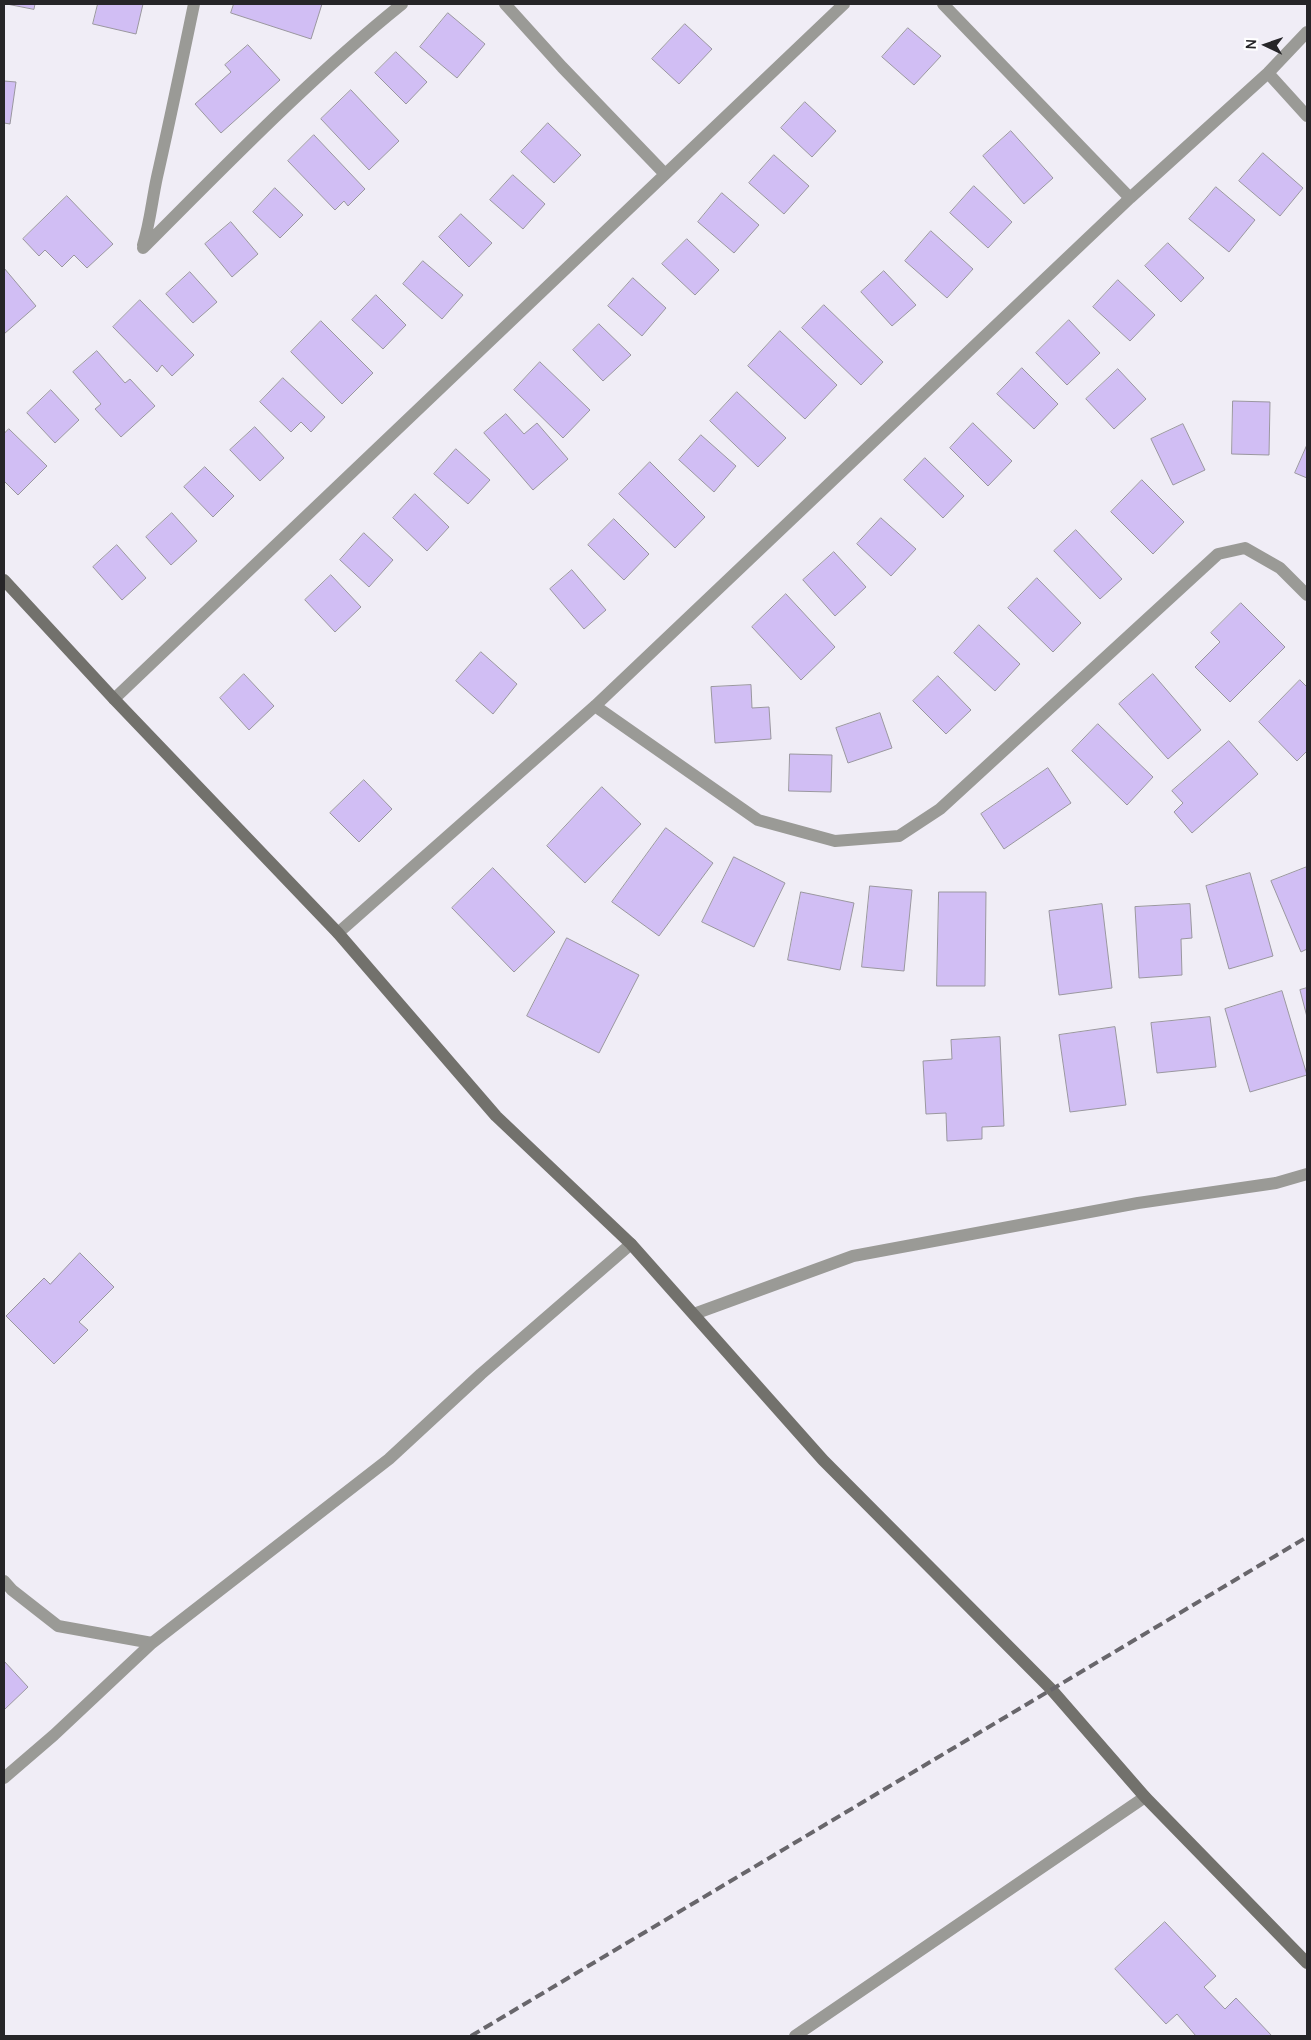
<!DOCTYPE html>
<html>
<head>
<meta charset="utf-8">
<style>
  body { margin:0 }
  #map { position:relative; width:1311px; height:2040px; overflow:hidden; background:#f0edf6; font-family:Manrope,sans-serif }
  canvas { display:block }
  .frame { position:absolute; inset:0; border:5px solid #262528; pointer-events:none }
  .north { position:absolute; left:1241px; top:20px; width:50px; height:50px; -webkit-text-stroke:4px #fff; paint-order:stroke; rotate:273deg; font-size:14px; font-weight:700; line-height:20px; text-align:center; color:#262528 }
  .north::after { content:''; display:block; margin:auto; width:18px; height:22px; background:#262528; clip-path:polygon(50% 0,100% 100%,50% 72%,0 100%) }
</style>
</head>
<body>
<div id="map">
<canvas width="1311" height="2040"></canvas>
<div class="frame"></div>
<div class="north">N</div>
</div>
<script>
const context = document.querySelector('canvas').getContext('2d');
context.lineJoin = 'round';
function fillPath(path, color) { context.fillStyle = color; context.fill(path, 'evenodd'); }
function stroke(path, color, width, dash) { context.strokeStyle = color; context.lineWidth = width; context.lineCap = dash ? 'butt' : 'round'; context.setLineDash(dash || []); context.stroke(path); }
const building = new Path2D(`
  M7 4H35L34 9Z
  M98 4H143L136 34 93 24Z
  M234 4H322L311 39 231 13Z
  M448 13 485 44 457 78 420 47Z
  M685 24 712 49 679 84 652 59Z
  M908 28 941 56 914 85 882 57Z
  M248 45 280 80 221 133 195 104 231 72 225 65Z
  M396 52 427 82 406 104 375 73Z
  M4 81 16 82 10 124 4 123Z
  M351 90 399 141 369 170 321 119Z
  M805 102 836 131 812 157 781 128Z
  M548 123 581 155 554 183 521 152Z
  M1011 131 1053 178 1024 204 983 156Z
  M314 135 365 189 348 206 344 201 335 210 288 161Z
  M1263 153 1303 188 1280 216 1239 181Z
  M774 155 809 186 784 214 749 183Z
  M513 175 545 204 523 229 490 200Z
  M974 186 1012 222 988 248 950 213Z
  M1216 187 1255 220 1229 252 1189 219Z
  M275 188 303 215 280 238 253 212Z
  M722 193 759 225 734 253 698 222Z
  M67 196 113 244 87 268 74 255 62 267 45 250 39 256 23 239Z
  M461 214 492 243 469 267 439 237Z
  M231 222 258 254 232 277 205 244Z
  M931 231 973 269 947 298 905 261Z
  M687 239 719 270 695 295 662 264Z
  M1168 243 1204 278 1181 302 1145 266Z
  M423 261 463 295 442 319 403 284Z
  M4 268 36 306 4 334Z
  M884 271 916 305 892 326 861 292Z
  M190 272 217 302 193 323 166 294Z
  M633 278 666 308 642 336 608 306Z
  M1118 280 1155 315 1130 341 1093 307Z
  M376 295 406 325 383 349 352 320Z
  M140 300 194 355 172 376 162 365 157 372 113 327Z
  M824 305 883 362 861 385 802 328Z
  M1069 320 1100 353 1067 385 1036 353Z
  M321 321 373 373 342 404 291 352Z
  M599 324 631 355 603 381 573 350Z
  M780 331 837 385 805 419 748 366Z
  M97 351 125 383 130 379 155 406 121 437 95 409 101 404 73 372Z
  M540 362 590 410 563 438 514 390Z
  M1022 368 1058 404 1034 429 997 394Z
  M1118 369 1146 399 1114 429 1086 399Z
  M283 378 325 417 311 432 301 422 291 432 260 402Z
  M51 390 79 420 55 443 27 413Z
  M737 392 786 438 758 467 710 421Z
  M1233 401 1270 402 1269 455 1232 454Z
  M506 414 524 434 537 423 568 459 533 490 484 433Z
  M973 423 1012 461 988 486 950 448Z
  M1183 424 1205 470 1173 485 1151 439Z
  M255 427 284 458 260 481 230 450Z
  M9 429 47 466 18 495 4 481V434Z
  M701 435 736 466 714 492 679 460Z
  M1307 445V478L1295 473Z
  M456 449 490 480 468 504 434 474Z
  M925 458 964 496 943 518 904 480Z
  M650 462 705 517 675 548 619 494Z
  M205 467 234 496 213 517 184 487Z
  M1142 480 1184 522 1153 554 1111 512Z
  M415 494 449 527 427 551 393 518Z
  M172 513 197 541 171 565 146 537Z
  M881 518 916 549 891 576 857 544Z
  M614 519 649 554 624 580 588 545Z
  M1076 530 1122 579 1100 599 1054 551Z
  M364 533 393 560 369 587 340 560Z
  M117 545 146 578 122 600 93 567Z
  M834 552 866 587 835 616 803 580Z
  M572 570 606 610 584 629 550 589Z
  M331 575 361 607 335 632 305 600Z
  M1037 578 1081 623 1053 652 1008 608Z
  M786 594 835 647 801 680 752 627Z
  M1241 603 1285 647 1230 702 1195 667 1220 642 1211 633Z
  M979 625 1020 664 995 691 954 653Z
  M481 652 517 684 493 714 456 681Z
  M244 674 274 706 249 730 220 698Z
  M1153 674 1201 730 1168 759 1119 704Z
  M938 676 971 710 946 734 913 701Z
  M1300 680 1307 687V751L1297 761 1259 722Z
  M751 685 752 708 769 707 771 739 715 743 711 687Z
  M880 713 892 748 848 763 836 728Z
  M1098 724 1153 777 1127 805 1072 751Z
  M1229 741 1258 774 1192 833 1174 812 1183 803 1172 791Z
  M790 754 832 755 831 792 789 791Z
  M1048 768 1071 803 1004 849 981 814Z
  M364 780 392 809 359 842 330 813Z
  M602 787 641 824 585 883 547 846Z
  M666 828 713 863 659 936 612 902Z
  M734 857 785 883 754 947 702 922Z
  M1307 867V949L1301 952 1271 881Z
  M493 868 555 932 514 972 452 908Z
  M1250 873 1273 956 1229 969 1206 886Z
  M870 886 912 890 904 971 862 967Z
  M801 892 854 903 840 970 788 960Z
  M939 892H986L985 986H937Z
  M1102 904 1112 988 1059 995 1049 911Z
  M1190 904 1192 938 1181 939 1182 975 1139 978 1135 907Z
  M567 938 639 975 599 1053 527 1016Z
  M1307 988V1017L1300 990Z
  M1282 991 1307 1075 1250 1092 1225 1009Z
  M1210 1017 1216 1067 1157 1073 1151 1023Z
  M1115 1027 1126 1105 1070 1112 1059 1035Z
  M1000 1037 1004 1126 982 1127V1139L947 1141 946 1113 926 1114 923 1061 952 1059 951 1040Z
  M80 1253 114 1287 79 1322 88 1330 54 1364 6 1316 44 1278 50 1284Z
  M4 1661 28 1687 4 1710Z
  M1165 1922 1216 1976 1204 1987 1225 2009 1236 1998 1272 2036H1196L1177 2014 1166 2024 1115 1969Z`);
fillPath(building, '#d1bef4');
stroke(building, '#9a979f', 1);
stroke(new Path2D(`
  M795 2036 1145 1797`), '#9a9a96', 12);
stroke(new Path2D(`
  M505 4 562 67 664 173
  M943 4 1130 198
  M1268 73 1307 116
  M143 245C150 223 152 200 157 177 170 120 182 62 194 4
  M143 248C227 164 310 78 402 4
  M114 699 844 4
  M595 706 758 820 835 841 899 836 940 809 1218 554 1245 548 1280 568 1307 595
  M338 933 595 706 1130 198 1268 73 1307 32
  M694 1314 853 1256 1138 1203 1276 1183 1307 1174
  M4 1581 12 1590 58 1626 152 1643
  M4 1778 54 1735 152 1643 389 1459 481 1374 631 1244`), '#9a9a96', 12);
stroke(new Path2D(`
  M4 580 114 699 338 933 496 1116 631 1244 823 1460 1051 1689 1145 1797 1307 1963`), '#72716c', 12);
stroke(new Path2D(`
  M471 2036 1307 1537`), '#68666b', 4, [10, 5]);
</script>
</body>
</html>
